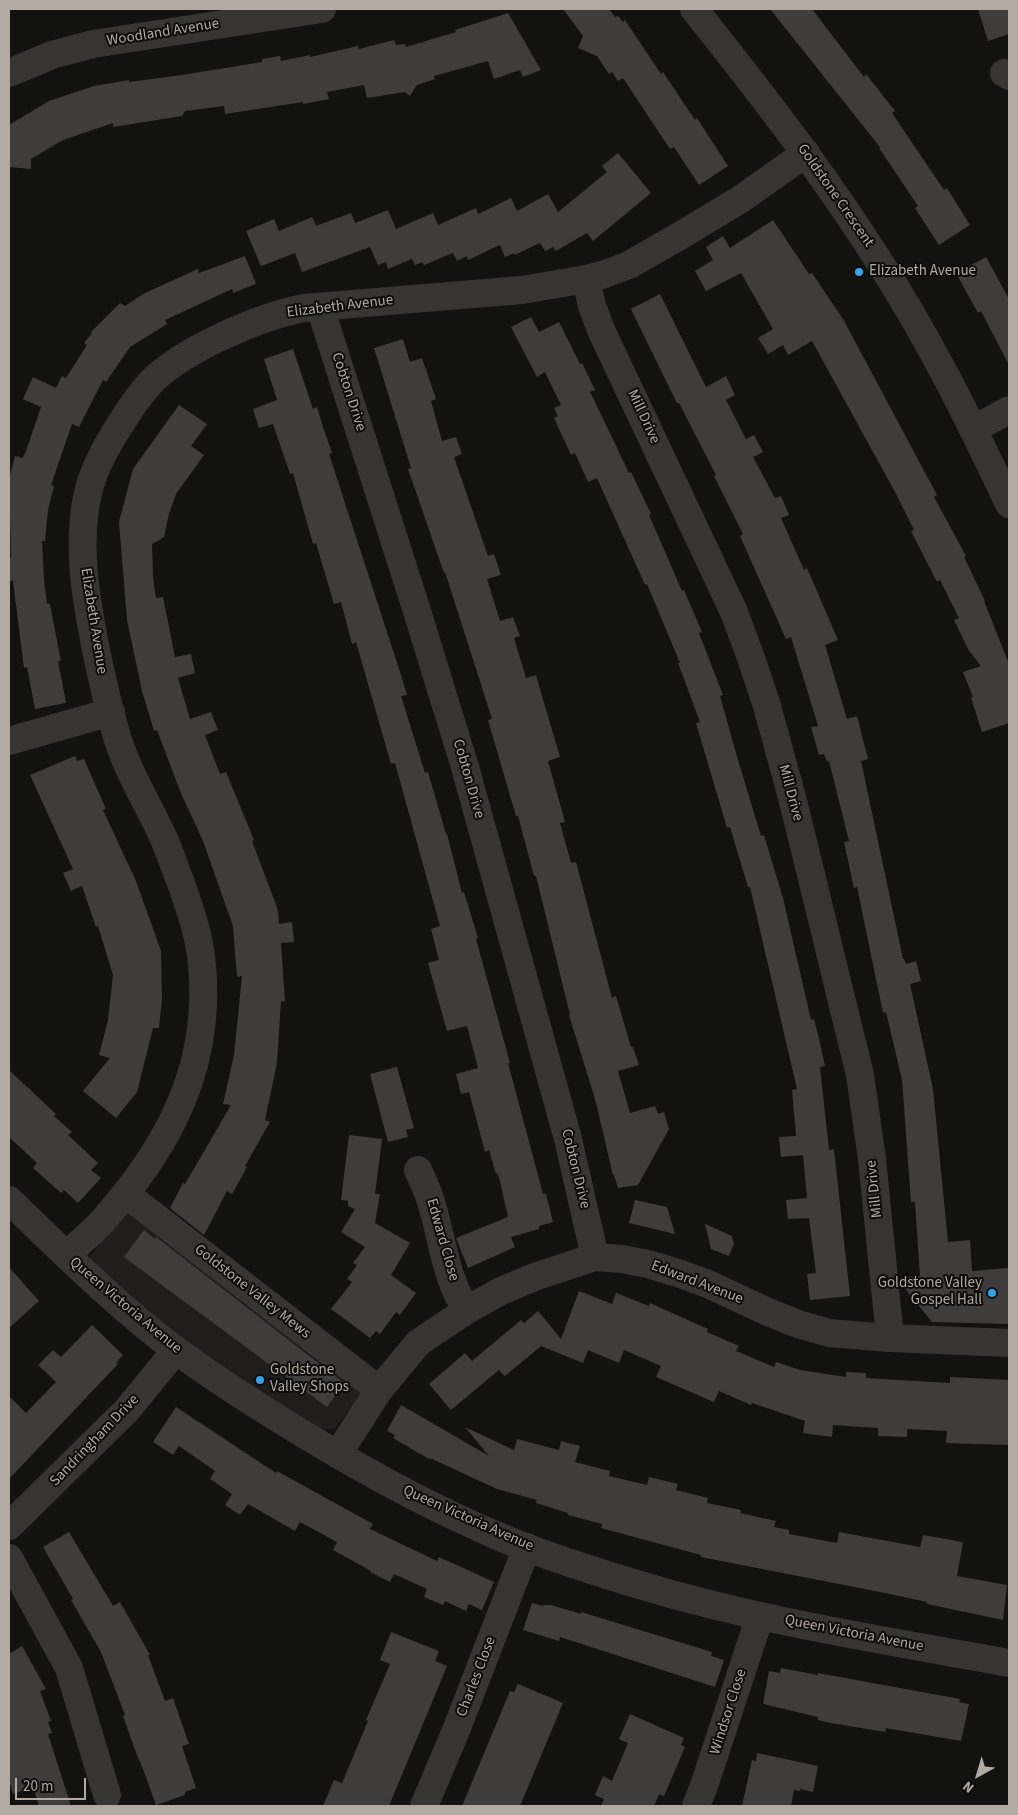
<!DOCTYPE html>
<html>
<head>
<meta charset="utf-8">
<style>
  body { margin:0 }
  #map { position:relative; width:1018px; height:1815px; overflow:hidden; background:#121211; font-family:"Source Sans 3",sans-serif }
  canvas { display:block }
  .frame { position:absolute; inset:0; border:10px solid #b2a9a2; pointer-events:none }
  .north { position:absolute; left:953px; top:1750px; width:50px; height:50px; -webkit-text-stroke:4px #0d0d0c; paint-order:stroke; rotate:219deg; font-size:14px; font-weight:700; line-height:20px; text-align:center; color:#b2a9a2 }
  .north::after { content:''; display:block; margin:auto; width:18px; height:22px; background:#b2a9a2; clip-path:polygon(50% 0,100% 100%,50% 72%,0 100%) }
  .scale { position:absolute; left:15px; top:1778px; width:71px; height:22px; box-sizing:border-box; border:2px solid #b2a9a2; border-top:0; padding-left:6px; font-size:15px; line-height:18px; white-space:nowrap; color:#b2a9a2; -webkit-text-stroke:4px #0d0d0c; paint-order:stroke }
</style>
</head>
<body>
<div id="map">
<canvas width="1018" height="1815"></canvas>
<div class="frame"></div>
<div class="north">N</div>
<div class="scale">20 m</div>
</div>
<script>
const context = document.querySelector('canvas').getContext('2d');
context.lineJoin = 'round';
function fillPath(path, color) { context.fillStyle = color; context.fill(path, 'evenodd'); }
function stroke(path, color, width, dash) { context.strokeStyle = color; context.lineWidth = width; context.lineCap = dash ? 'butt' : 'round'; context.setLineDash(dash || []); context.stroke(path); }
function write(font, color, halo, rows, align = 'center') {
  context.font = font + ' "Source Sans 3",sans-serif'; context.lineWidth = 4; context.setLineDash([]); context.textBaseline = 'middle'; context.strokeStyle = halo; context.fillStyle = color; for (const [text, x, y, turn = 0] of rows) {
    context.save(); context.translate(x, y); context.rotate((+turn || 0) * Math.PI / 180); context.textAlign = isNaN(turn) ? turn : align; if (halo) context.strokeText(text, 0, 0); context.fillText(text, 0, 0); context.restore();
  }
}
fillPath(new Path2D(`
  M127 1207 367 1389 334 1429 310 1428 183 1344 86 1262Z`), '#1f1e1d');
fillPath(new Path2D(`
  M563 9H609L615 17 618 16 623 22 625 20 661 74 663 72 695 120 697 118 728 166 699 185 674 147 670 149 623 78 618 81 612 72 609 74 597 56 578 48 583 36Z
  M770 9H812L864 77 866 74 895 111 892 113 944 190 947 188 970 225 939 245 915 208 918 206 879 148 880 147Z
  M978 9H1009V34L988 41Z
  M508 13 541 70 523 77 520 70 494 79 488 61 434 76 435 79 417 85 410 96 405 92 367 98 364 85 327 92 329 99 303 104V102L225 114 224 106 185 111 182 116 113 127V123L63 140 31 159V169L9 167V125L49 101 94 86 129 80V82L182 75 262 62V59L280 56 281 61 310 55V57L358 46 359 49 394 40 396 45 405 44 406 47 456 32 455 30Z
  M618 153 651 193 593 241 587 233 556 251 553 247 545 251 540 243 515 255 514 253 505 257 500 245 468 260 467 256 457 261 453 253 424 265 422 262 415 265 412 259 388 269 386 262 378 265 370 247 302 272 295 253 261 266 246 231 274 219 279 231 312 217 316 226 351 213 355 223 388 210 396 229 433 213 438 225 476 208 478 214 511 198 517 211 548 194 558 212 607 172 602 166Z
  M773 220 809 274 812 273 843 319 937 495 934 497 966 556 964 557 985 601H984L1009 664V723L982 732 971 698 973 697 963 672 981 666 969 651 954 620 959 618 940 580 937 582 911 531 914 530 895 492 812 341 788 355 783 345 768 354 758 338 773 329 741 273 706 291 695 271 713 260 706 247 723 236 730 248Z
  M245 256 256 284 233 293 232 289 165 320 167 324 130 347 106 382 103 380 79 427 72 424 51 485 54 486 48 510 45 541H42L44 579 47 604H50L61 661H58L66 703 35 709 27 667 24 668 13 581H9V558H11L9 479 15 456 23 458 24 454H25L41 407 23 399 33 377 56 388 62 376 66 378 87 345 84 343 92 333 91 332 120 303 125 306 145 293 198 269 199 273Z
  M986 257 1009 299V365L981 311 978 313 956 273Z
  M660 294 706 387 726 376 735 395 726 400 746 439 754 435 763 452 753 457 775 498 781 496 789 515 781 518 804 570 807 568 838 640 825 645 847 719 857 716 868 759 861 761 903 959H904L906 964 916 961 921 981 910 984 933 1089 948 1242 970 1240 972 1271 1009 1268V1324L932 1322 906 1290 905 1277 920 1276 915 1202H911L902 1080 886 1012 883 1013 857 887 854 888 844 842 849 841 829 761 827 762 824 754 819 755 811 727 818 726 791 637 786 639 740 536 743 534 714 476 716 475 679 403H677L666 381 631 309Z
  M531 317 539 332 559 322 580 364 582 363 595 390 590 392 594 400 629 473 631 472 651 514 649 515 682 591 684 590 702 632 699 633 723 695 720 696 738 760 761 836 764 835 783 898 811 1020 814 1019 820 1043 825 1066 820 1067 829 1150 834 1149 850 1296 810 1300 807 1274 816 1273 809 1218 788 1219 786 1200 807 1198 803 1155 781 1157 779 1137 796 1136 792 1090 797 1089 750 887H748L730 827 727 828 696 723 700 722 678 663H680L647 584 645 585 597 478 588 482 575 453 571 455 554 418 558 416 554 408 561 405 545 372 537 377 511 327Z
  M403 339 410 362 422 358 436 399 431 401 442 441 456 437 462 454 454 457 488 556 494 554 501 575 487 579 500 621 513 617 520 636 514 638 526 678 536 675 542 696 560 757 548 761 565 822 560 823 571 863 576 862 612 998 616 996 631 1047H633L639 1065 618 1071 630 1113 655 1106 658 1114 664 1112 669 1129 638 1185 618 1188 614 1175H613L595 1099 569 1015H570L536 876H534L518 816H516L488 720 492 719 445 572 444 573 408 469 411 468 374 348Z
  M293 349 313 409 317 407 324 430 332 453 329 454 400 672 407 695 401 696 425 773 428 772 446 834H447L462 893 464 892 478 938 476 939 510 1063H508L543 1194H546L553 1222 539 1226V1229L511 1237 515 1247 468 1268 456 1238 508 1217 498 1173 496 1174 489 1150 485 1152 469 1092 461 1094 456 1074 478 1068 467 1026 447 1031 428 963 439 960 431 929 440 926 395 763 391 764 356 642 352 644 341 602 334 604 316 543 313 544 293 473 290 474 273 424 259 428 253 409 277 400 264 359Z
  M179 405 207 424 191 446 204 455 176 494 169 514 164 537 152 544 153 577 156 598 163 597 175 657 191 654 195 673 178 678 190 719 211 712 218 730 205 735 220 774 226 772 254 840 252 841 278 910 279 924 292 922 294 942 281 943 285 1002 281 1001 277 1063 265 1120 270 1122 245 1166 247 1167 232 1194 227 1191 204 1235 170 1208 183 1183 185 1184 231 1105 223 1104 234 1055 242 976 237 977 233 926 203 841 180 791 157 730 154 731 142 691 127 620 119 522 133 469Z
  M75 756 77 761 84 759 106 809 103 810 136 881 161 951 162 998 159 1028H153L137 1092 116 1118 83 1091 110 1058 99 1055 108 1020 113 975 98 926 96 927 82 886 71 891 63 873 73 869 30 775Z
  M397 1067 414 1128 406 1130 408 1137 388 1142 370 1074Z
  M9 1070 56 1114 54 1116 72 1132 68 1135 98 1163 91 1170 101 1178 78 1203 64 1190 61 1193 33 1168 37 1163 9 1137Z
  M349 1135 382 1139 375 1194H380L375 1223 410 1243 391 1275 416 1293 400 1315 396 1312 380 1334 376 1331 370 1338 331 1309 352 1282 347 1279 357 1265 353 1263 365 1247 341 1232 355 1209 348 1206V1201L341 1200Z
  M635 1200 667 1207 675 1234 629 1223Z
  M705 1224 732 1236 734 1244 729 1256 711 1249Z
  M144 1230 155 1239 156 1237 344 1383 327 1407 124 1257Z
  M9 1267 39 1301 9 1328Z
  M579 1291 612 1304 616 1293 649 1306 650 1303 708 1329 707 1332 739 1346 736 1351 774 1367 776 1362 800 1370 846 1377V1372L866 1373V1378L950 1383V1377L1009 1380V1445L946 1443 947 1431 907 1429V1437L878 1436V1428L833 1425 832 1437 803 1433 805 1421 752 1403 751 1405 719 1391 714 1402 656 1377 661 1366 624 1350 619 1363 588 1350 583 1363 541 1346 505 1376 499 1370 451 1410 429 1384 465 1353 472 1361 521 1320 524 1323 538 1311 561 1339Z
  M92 1325 123 1355 116 1363 118 1364 9 1479V1396L26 1413 56 1382 38 1365 53 1350 61 1357Z
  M401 1405 489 1456 465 1427 514 1450 517 1439 559 1450 561 1441 580 1446 575 1462 610 1471 609 1476 647 1485 649 1477 678 1484 676 1490 708 1498 707 1503 741 1510 740 1513 776 1521 774 1527 789 1530V1534L837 1543 839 1532 920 1547 923 1535 963 1542 957 1576 1007 1585 1003 1620 927 1604V1602L890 1594 701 1557V1555L601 1528 602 1524 568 1515V1513L536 1503 537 1500 497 1489 430 1458 429 1459 393 1438 395 1435 387 1431Z
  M176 1407 276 1473 277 1471 373 1524 370 1529 437 1561 439 1557 494 1582 482 1610 469 1604 466 1611 445 1601 443 1605 424 1597 427 1589 394 1574 390 1582 370 1572 371 1571 333 1550 337 1542 300 1522 295 1531 248 1504 240 1515 225 1505 232 1494 210 1479 215 1471 179 1446 173 1455 153 1442Z
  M69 1532 113 1606 120 1602 150 1655H148L165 1701 173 1698 189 1744 182 1746 196 1788 185 1792V1795L156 1805 140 1761H139L123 1716 125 1715 101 1652 71 1600 73 1599 43 1547Z
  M532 1603 543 1606 544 1605H551L581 1614V1612L712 1652 711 1656 724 1660 715 1687 560 1637 559 1641 523 1630Z
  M391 1632 439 1651 435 1661 447 1666 389 1806H323L334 1780 342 1783 368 1721 366 1720 390 1664 380 1660Z
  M22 1646 46 1689 40 1691 51 1721 48 1722 52 1733 48 1734 71 1806H39L33 1787 13 1794 9 1780V1654Z
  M781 1668 818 1675V1673L960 1699 959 1702 969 1704 961 1741 886 1728 885 1732 831 1723 818 1720V1717L763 1704 769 1671 780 1673Z
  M518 1684 563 1703 520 1806H462L510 1691 514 1692Z
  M630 1714 684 1738 681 1745 685 1747 664 1796 659 1794 654 1806H601L604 1799 595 1795 603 1776 612 1781 628 1743 619 1739Z
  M757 1753 818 1766 813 1792 800 1789V1791L794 1790 791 1806H742L752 1760 756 1761Z`), '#3f3d3b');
stroke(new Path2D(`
  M694 9C757 88 820 169 875 255 927 334 969 419 1009 504
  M9 73 52 55 93 44 322 9
  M1004 73 1009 76
  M586 279 592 306 601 330 734 612 751 658 767 706 793 801 860 1075 872 1159 890 1338
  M320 307 416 608 465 767 568 1139 595 1257
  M974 429 1009 410
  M9 741 111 712
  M418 1170C422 1179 427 1189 430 1199 442 1234 445 1280 467 1310
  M126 1194 379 1390
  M9 1200C63 1252 117 1306 177 1351 207 1373 239 1394 271 1414 344 1460 420 1503 500 1537 538 1553 578 1566 617 1578 745 1619 878 1639 1009 1663
  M67 1256C79 1242 95 1231 107 1216 160 1155 200 1088 203 1004 205 954 196 924 179 878 174 865 170 853 165 841 151 810 133 781 121 749 110 717 103 683 96 650 86 599 76 545 88 493 94 466 110 440 125 417 133 404 142 392 152 381 185 349 258 317 304 308L522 290 586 279 605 274 629 265 683 234 741 199 806 153
  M338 1454 379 1390 418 1343 467 1310 501 1291 537 1276 595 1257 622 1259 648 1264 678 1273 708 1284 768 1312 798 1324 829 1333 890 1338 1009 1343
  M9 1526 126 1411 176 1350
  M9 1558 69 1668 107 1795
  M424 1806 457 1728 527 1547
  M696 1806 704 1786 760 1616`), '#373532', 28);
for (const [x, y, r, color] of [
  [859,272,5,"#30a3ea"],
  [992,1293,5,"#30a3ea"],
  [260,1380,5,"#30a3ea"]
]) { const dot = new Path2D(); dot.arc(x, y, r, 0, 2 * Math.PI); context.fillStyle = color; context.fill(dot); stroke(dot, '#0d0d0c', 2); }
write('15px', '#b2a9a2', '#0d0d0c', [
  ["Woodland Avenue",163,33,-9],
  ["Goldstone Crescent",835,196,55],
  ["Elizabeth Avenue",340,307,-7],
  ["Cobton Drive",348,392,72],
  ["Mill Drive",643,417,65],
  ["Elizabeth Avenue",93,621,81],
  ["Cobton Drive",468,779,74],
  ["Mill Drive",790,793,75],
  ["Cobton Drive",575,1169,76],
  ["Mill Drive",875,1189,-96],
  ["Edward Close",442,1240,74],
  ["Edward Avenue",697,1283,21],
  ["Goldstone Valley Mews",252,1292,38],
  ["Queen Victoria Avenue",125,1306,40],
  ["Sandringham Drive",95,1441,-46],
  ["Queen Victoria Avenue",468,1519,24],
  ["Queen Victoria Avenue",854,1634,11],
  ["Charles Close",477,1677,-69],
  ["Windsor Close",729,1712,-72]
]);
write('15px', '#b2a9a2', '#0d0d0c', [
  ["Elizabeth Avenue",869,272],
  ["Goldstone Valley",982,1284,"right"],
  ["Gospel Hall",982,1301,"right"],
  ["Goldstone",270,1371],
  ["Valley Shops",270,1388]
], 'left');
</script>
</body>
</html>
